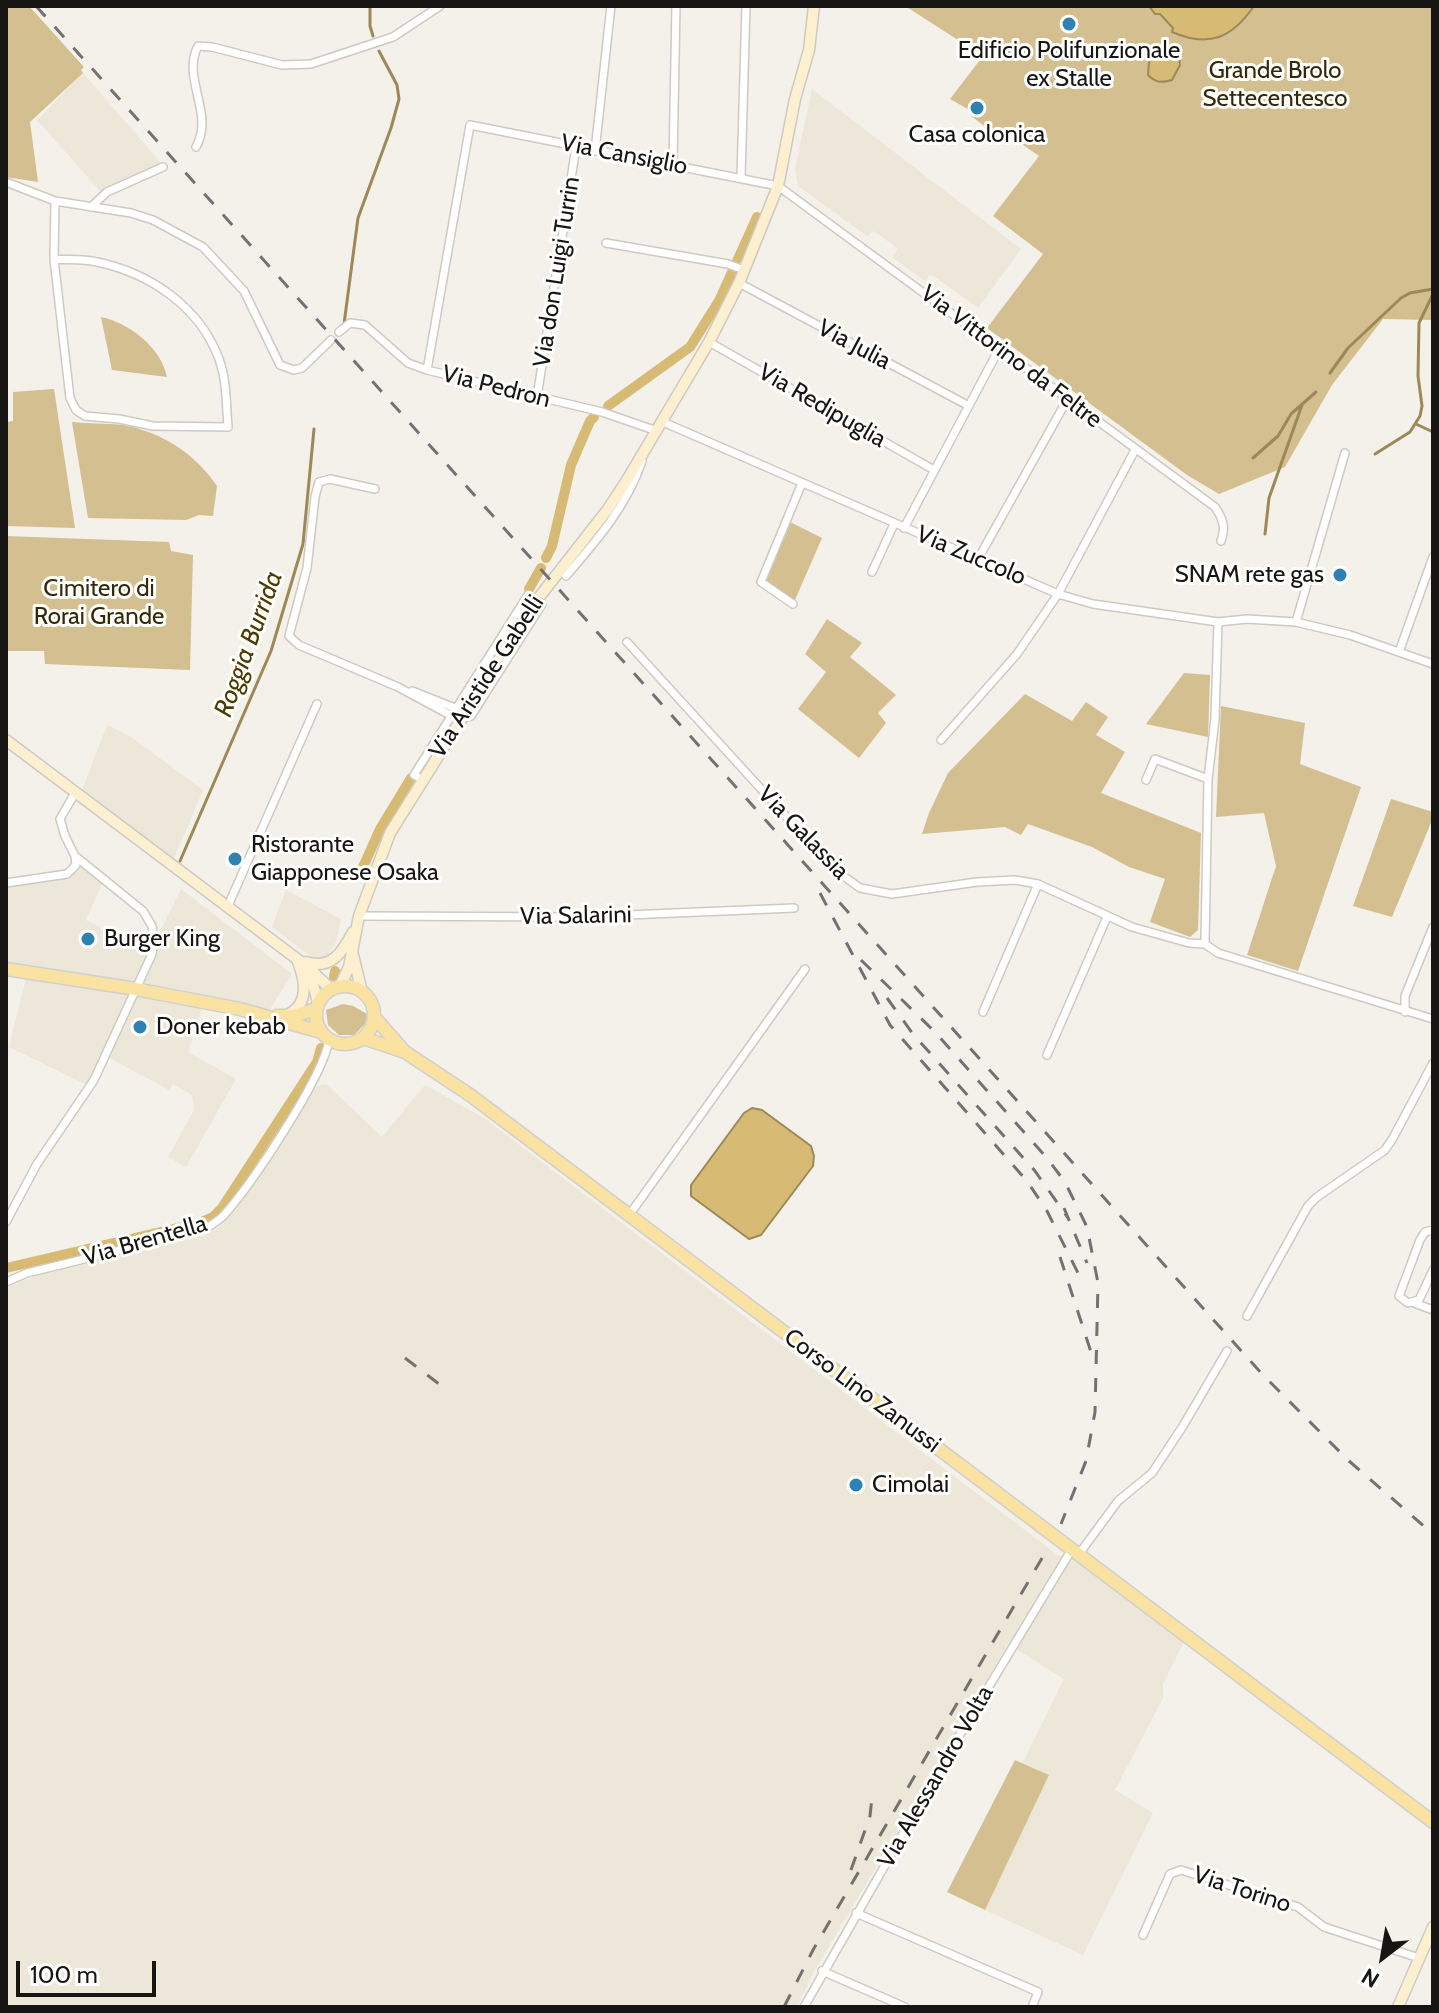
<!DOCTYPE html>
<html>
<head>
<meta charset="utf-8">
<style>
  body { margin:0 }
  #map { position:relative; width:1439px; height:2013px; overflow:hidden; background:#f4f1ea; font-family:Cabin,sans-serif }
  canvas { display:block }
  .frame { position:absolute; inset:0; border:8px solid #161513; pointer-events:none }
  .north { position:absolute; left:1343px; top:1917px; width:80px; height:80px; -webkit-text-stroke:6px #fffffd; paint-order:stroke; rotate:211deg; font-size:22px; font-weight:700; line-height:32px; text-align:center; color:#161513 }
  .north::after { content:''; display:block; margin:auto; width:28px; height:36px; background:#161513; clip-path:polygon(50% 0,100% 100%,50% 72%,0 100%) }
  .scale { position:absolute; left:16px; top:1961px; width:140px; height:36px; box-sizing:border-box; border:4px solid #161513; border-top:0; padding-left:10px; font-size:24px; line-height:28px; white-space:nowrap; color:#161513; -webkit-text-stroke:6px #fffffd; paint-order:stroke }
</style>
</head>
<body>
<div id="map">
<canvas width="1439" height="2013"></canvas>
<div class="frame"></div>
<div class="north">N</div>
<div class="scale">100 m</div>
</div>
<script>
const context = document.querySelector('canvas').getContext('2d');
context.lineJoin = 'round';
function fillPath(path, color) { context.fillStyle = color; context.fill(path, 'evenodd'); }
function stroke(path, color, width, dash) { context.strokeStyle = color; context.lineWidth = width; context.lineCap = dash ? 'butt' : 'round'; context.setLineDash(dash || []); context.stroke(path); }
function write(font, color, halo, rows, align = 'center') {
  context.font = font + ' Cabin,sans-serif'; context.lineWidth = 6; context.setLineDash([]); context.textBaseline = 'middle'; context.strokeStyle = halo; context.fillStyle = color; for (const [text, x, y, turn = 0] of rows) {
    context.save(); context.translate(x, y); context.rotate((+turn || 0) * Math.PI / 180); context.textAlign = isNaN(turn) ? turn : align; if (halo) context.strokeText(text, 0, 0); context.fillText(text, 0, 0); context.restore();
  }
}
fillPath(new Path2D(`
  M83 73 162 164 102 193 37 120Z
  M812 89 1021 249 978 308 931 274 925 281 892 257 898 249 881 236 873 231 868 237 798 186 795 169Z
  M107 725 128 735 203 790 172 864 81 793Z
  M78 862 103 882 86 920 149 954 181 889 292 974 267 1014 6 966V885L70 875Z
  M286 890 341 919 336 942 326 958H316L309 955 272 927Z
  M27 974 203 1004 188 1052 236 1079 186 1167 168 1157 194 1110 192 1095 173 1084 169 1090 104 1055 87 1085 9 1047Z
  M326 1084 382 1137 425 1085 484 1118 1059 1556 1073 1554 1186 1638 1163 1684V1698L1115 1790 1153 1813 1083 1955 985 1910 1049 1775 1023 1762 1064 1679 1008 1644 814 1972 797 2007H6V1288L51 1270 203 1236 220 1227 236 1210 317 1086Z`), '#ede7d9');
fillPath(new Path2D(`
  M6 6H29L84 67 81 70 83 73 30 122 38 182 6 177Z
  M905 6H1433V320L1383 319 1332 385 1285 467 1219 494 1187 475 987 328 1043 254 993 216 1039 156 1000 129 995 134 971 116 973 112 950 99 983 56Z
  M101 317C129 323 161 347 167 377L112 370Z
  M54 389 75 528 6 526V422L13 421V392Z
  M72 422C89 424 106 423 123 425 161 432 195 453 217 486L213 516 199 515 186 520 88 518Z
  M790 522 822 538 795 600 765 581Z
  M6 536 169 542 171 551 193 555 190 670 45 664 44 651H6Z
  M827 619 862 643 850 657 896 695 878 713 886 723 859 758 798 709 826 672 805 654Z
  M1184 673 1210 675 1208 737 1146 724Z
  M1025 694 1072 721 1086 702 1108 717 1096 735 1125 752 1101 793 1201 833 1198 930 1190 937 1150 922 1165 879 1129 867 1092 847 1028 824 1021 835 1005 827 922 834 929 813 948 773Z
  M1221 706 1305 723 1300 764 1361 787 1298 971 1247 955 1276 866 1264 813 1216 817Z
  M1391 799 1433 812V818L1392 917 1353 906Z
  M343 1004 353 1006 367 1014 365 1024 354 1035H339L328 1025 326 1010Z
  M1015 1760 1049 1775 985 1910 947 1892Z`), '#d3bf90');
const water = new Path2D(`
  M1149 6H1254C1232 38 1209 48 1172 32L1173 28 1160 14H1155Z
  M1160 48 1167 49 1179 56 1180 65 1172 80C1161 83 1156 83 1148 75L1149 62Z
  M752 1108 762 1110 811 1146 814 1156 813 1166 761 1235 749 1239 691 1196V1185L744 1113Z`);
fillPath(water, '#d7bb75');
stroke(water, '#9d8958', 2);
stroke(new Path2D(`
  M370 6V26L373 36
  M344 324 358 218 391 128 399 99 397 85 379 51
  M1330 373 1348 348 1401 298 1410 293 1433 289
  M1416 424 1433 432
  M1375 454 1410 432 1420 416 1422 406 1418 376 1419 323 1433 294
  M1253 458 1278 436 1291 414 1316 392
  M1265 534 1269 498 1302 405
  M180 861 271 651 303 544 314 429`), '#9d8958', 3);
stroke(new Path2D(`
  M608 406 690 347 719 301 757 217
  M546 558 552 546 571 465 590 421 594 417
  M529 589 541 568
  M359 876 380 829 411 778
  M334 977 335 971
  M6 1268 199 1223 213 1217 222 1208 317 1062 321 1048`), '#d7bb75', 10);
const street = new Path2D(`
  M196 147C215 114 181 78 198 46L212 47 282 65 311 64 393 37 440 6
  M595 151 611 6
  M673 164 676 6
  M741 177 746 6
  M6 182 55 201 131 213 153 220 203 247 244 291 280 365 294 370 302 368 331 340
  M91 207 107 192 163 167
  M606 243 728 264 744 270
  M54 259C68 260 84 259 97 262 150 273 200 307 219 359 227 381 226 404 228 427L153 426 119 419 85 416 76 410 70 398 54 259 55 201
  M739 283 969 406
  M339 332 350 323 365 325 408 363 427 370 602 412 657 431
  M709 342 934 470
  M427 370 470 125 778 186 1215 507C1223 519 1226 527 1221 541
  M537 397 576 147
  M663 422 1058 594 1093 604 1218 622 1247 619 1296 622 1350 635 1433 664
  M375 489 330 479 319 482 315 497 307 568 289 636 299 645 398 687 452 716
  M904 528 999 349
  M978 559 1067 400
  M872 572 894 524
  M566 576C597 540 627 506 642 461
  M793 604 761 582 802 483
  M1296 622 1345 453
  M627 642 835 870 860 888 892 894 977 882 1015 880 1038 884 1132 927 1189 943 1205 944 1218 953 1433 1019
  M1399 652 1433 557
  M412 691 460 710
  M461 719 471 716 542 604
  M941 740 1017 654 1058 594 1135 450
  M421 779 414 775 528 595
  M1146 780 1155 759 1208 779
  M6 883 67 874 76 865 75 856
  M227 908 317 704
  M359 916 580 917 794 908
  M1205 944 1208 779 1215 719 1218 622
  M983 1012 1038 884
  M1405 1012V996L1433 927
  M1047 1055 1107 917
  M630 1214 805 969
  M6 1222 37 1164 94 1080 152 954 154 940 152 926 143 911 75 856 65 836 60 819 75 793
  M1433 1230 1425 1232 1420 1240 1399 1296 1408 1303 1419 1300 1433 1270
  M6 1282 27 1273 206 1229C212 1224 220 1220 225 1214 252 1183 323 1078 329 1040
  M1414 1303 1433 1310
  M1247 1316 1308 1206 1317 1197 1385 1150 1393 1138 1433 1063
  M1079 1554 1118 1501 1152 1473 1183 1426 1227 1351
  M856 1913 1038 1992 1032 2007
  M1143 1935 1170 1874 1181 1870 1298 1907 1324 1927 1419 1958
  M822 1971 905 2007
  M804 2007 956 1741 1072 1549`);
const secondary = new Path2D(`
  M6 740 305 965 331 989
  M353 955 362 992
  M306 962C331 970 342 953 353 932
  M304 968 312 981 318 1002
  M340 986 349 967 359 916 390 833 533 605 608 509 627 480 709 342 739 283 778 186 795 99 809 50 814 6
  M289 1014C309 1004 305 980 298 962
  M1398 2007 1433 1927`);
const primary = new Path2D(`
  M6 969 130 988 240 1009 321 1032
  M316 1015a29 29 0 1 1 58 0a29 29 0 1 1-58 0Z
  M277 1016H294L316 1009
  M374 1017 405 1052
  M363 1038 405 1052 470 1095 1433 1822`);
stroke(street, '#cccac2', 10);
stroke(secondary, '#cccac2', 13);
stroke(primary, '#d0d0d0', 15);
stroke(street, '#fff', 7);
stroke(secondary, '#fdf0d1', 10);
stroke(primary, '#fae2a3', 12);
stroke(new Path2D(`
  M36 6 1262 1374 1349 1461 1433 1534
  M820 893 890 1025 1027 1181 1047 1211 1079 1275
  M861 960 934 1031 1047 1158 1065 1182 1087 1227 1098 1283 1095 1412 1086 1461 1061 1524
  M887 998 913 1034 1035 1171 1068 1218
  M1064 1208 1087 1263
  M1060 1257 1091 1352
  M405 1358 439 1384
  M851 1870 870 1816 872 1797
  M784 2007 813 1950 1045 1553`), '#74726e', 3, [14, 14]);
const streetBridge = new Path2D(`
  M528 595 542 604`);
stroke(streetBridge, '#cccac2', 10, []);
stroke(streetBridge, '#fff', 7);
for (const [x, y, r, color] of [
  [1069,24,8,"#2e82b2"],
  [977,108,8,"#2e82b2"],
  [1340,575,8,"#2e82b2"],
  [235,859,8,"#2e82b2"],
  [88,939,8,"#2e82b2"],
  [140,1027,8,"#2e82b2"],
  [856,1485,8,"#2e82b2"]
]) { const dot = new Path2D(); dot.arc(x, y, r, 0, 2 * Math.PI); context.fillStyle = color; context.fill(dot); stroke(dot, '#fffffd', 3); }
write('24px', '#161513', '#fffffd', [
  ["Edificio Polifunzionale",1069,51,"center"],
  ["ex Stalle",1069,79,"center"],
  ["Casa colonica",977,135,"center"],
  ["SNAM rete gas",1324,575,"right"],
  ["Ristorante",251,845],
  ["Giapponese Osaka",251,873],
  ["Burger King",104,939],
  ["Doner kebab",156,1027],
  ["Cimolai",872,1485]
], 'left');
write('24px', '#342808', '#fffffd', [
  ["Grande Brolo",1275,71],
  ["Settecentesco",1275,99],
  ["Cimitero di",99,589],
  ["Rorai Grande",99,617]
]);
write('24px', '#161513', '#fffffd', [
  ["Via Cansiglio",624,155,11],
  ["Via don Luigi Turrin",557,272,-81],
  ["Via Julia",854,345,28],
  ["Via Vittorino da Feltre",1011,357,37],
  ["Via Pedron",496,387,14],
  ["Via Redipuglia",822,406,30],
  ["Via Zuccolo",971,556,23],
  ["Via Aristide Gabelli",487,677,-57],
  ["Via Galassia",803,833,46],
  ["Via Salarini",576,916,-1],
  ["Via Brentella",145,1241,-16],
  ["Corso Lino Zanussi",862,1391,37],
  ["Via Alessandro Volta",936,1777,-60],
  ["Via Torino",1242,1890,18]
]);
write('italic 26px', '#4d3a00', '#fffffd', [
  ["Roggia Burrida",249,644,-70]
]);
</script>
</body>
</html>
